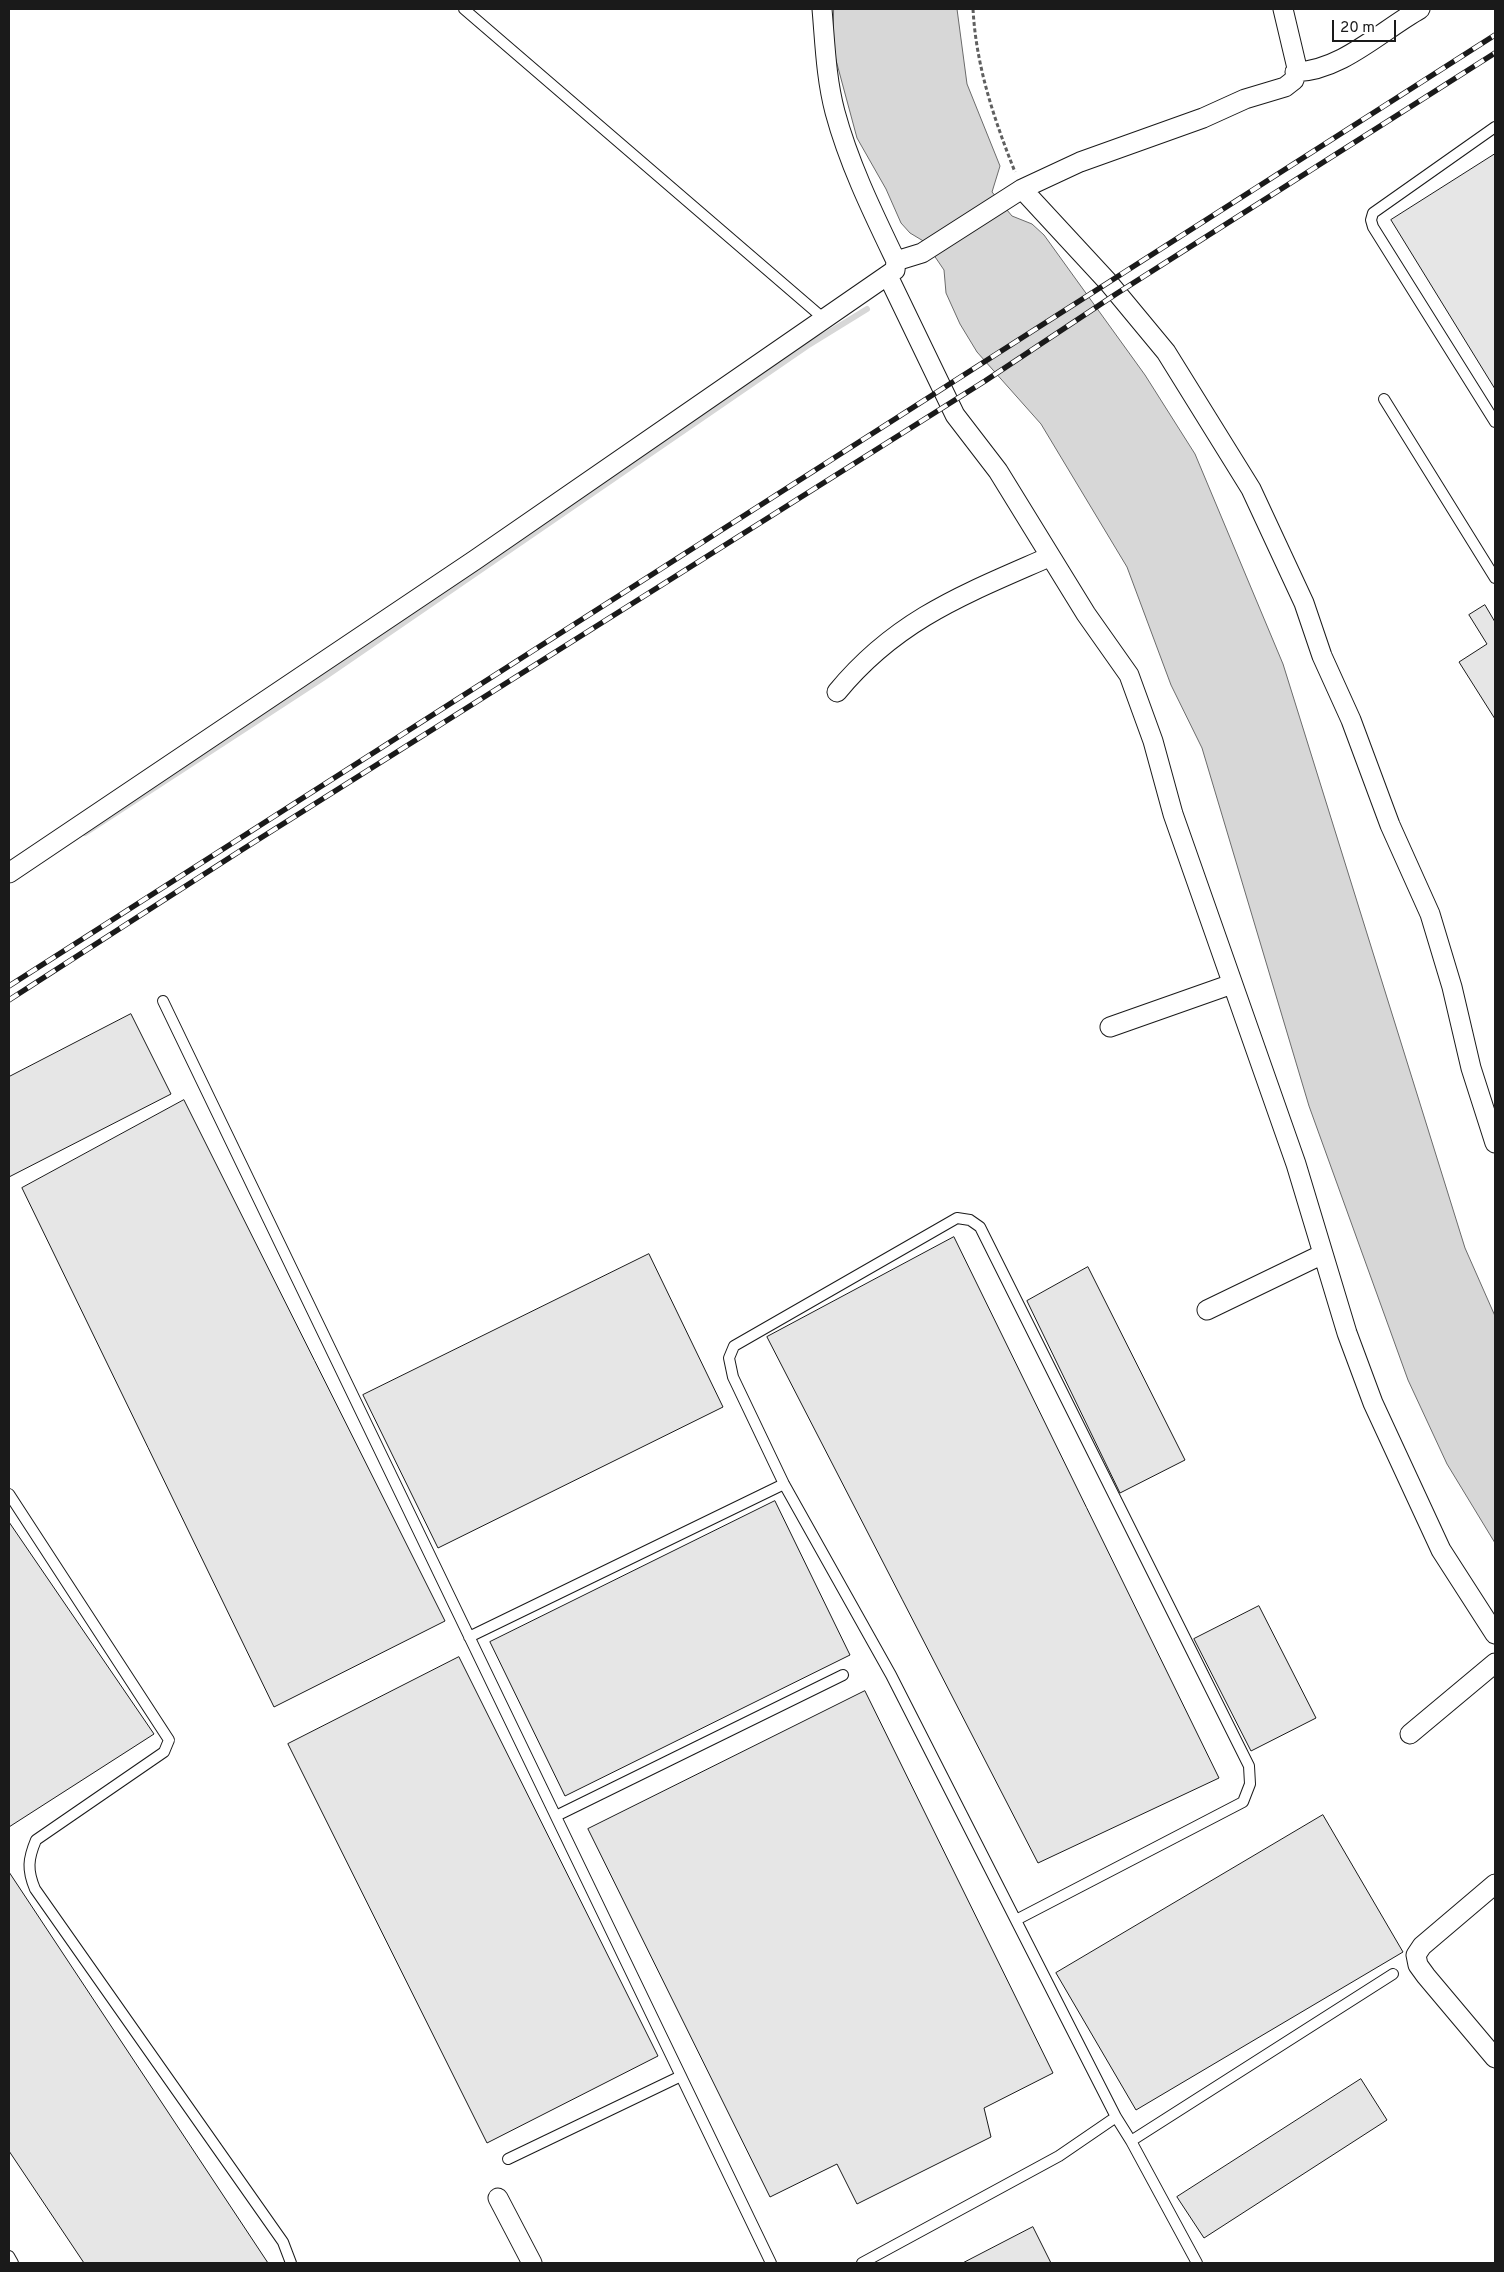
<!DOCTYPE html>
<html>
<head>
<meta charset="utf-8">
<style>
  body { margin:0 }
  #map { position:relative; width:1504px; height:2272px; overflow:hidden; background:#fff; font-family:Overpass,sans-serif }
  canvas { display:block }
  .frame { position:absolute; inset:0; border:10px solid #1a1a1a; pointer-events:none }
  .scale { position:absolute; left:1332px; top:20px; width:64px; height:22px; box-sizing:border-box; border:2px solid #1a1a1a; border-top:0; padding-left:6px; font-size:15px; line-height:18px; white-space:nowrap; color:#1a1a1a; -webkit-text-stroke:4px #fff; paint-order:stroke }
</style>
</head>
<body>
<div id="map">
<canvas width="1504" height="2272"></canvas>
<div class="frame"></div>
<div class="scale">20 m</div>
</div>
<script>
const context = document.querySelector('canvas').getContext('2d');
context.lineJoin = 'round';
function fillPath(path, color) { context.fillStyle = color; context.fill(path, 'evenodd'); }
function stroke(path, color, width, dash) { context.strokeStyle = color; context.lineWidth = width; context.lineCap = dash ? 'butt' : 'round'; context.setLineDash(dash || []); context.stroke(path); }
const water = new Path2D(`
  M834 9H957L967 84 1000 166 992 192 1012 216 1032 224 1044 235 1145 375 1195 454 1283 664 1465 1248 1495 1316V1543L1447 1464 1408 1380 1309 1106 1202 748 1171 685 1127 567 1041 424 977 352 960 324 946 293 944 270 925 242 910 233 901 223 886 189 857 138 833 49Z`);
fillPath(water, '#d7d7d7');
stroke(water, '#6a6a6a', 1);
stroke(new Path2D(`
  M85 833 323 678 807 346 867 309`), '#d7d7d7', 6);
const building = new Path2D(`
  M1495 154V389L1391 220Z
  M1485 605 1495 622V719L1459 662 1487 644 1469 615Z
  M131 1014 171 1094 9 1177V1077Z
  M184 1100 445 1621 274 1707 22 1188Z
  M954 1237 1219 1778 1038 1863 767 1337Z
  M649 1254 723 1407 438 1548 363 1395Z
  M1088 1267 1185 1460 1120 1493 1027 1301Z
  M775 1501 850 1655 565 1796 490 1642Z
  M9 1522 154 1734 9 1827Z
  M1259 1606 1316 1718 1251 1751 1194 1639Z
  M459 1657 658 2056 487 2143 288 1744Z
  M865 1691 1053 2073 984 2108 991 2137 857 2204 837 2164 770 2197 588 1829Z
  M1323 1815 1403 1952 1136 2110 1056 1973Z
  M9 1872 268 2263H84L9 2151Z
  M1361 2079 1387 2120 1204 2238 1177 2197Z
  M1033 2227 1051 2263H963Z`);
fillPath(building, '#e6e6e6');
stroke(building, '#1a1a1a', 1);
const lane = new Path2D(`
  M464 9 823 318
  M1495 127 1373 213 1371 220 1373 227 1495 422
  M1384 399 1495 578
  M163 1001 771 2263
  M9 1494 169 1740 164 1752 36 1840C28 1859 27 1870 35 1889L283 2242 291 2263
  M469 1637 784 1484
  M556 1816 843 1675
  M1016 1920 1243 1802 1250 1784 1249 1766 980 1227 970 1220 957 1218 734 1346 729 1358 733 1377 784 1484 891 1675 1116 2117 1131 2141 1197 2263
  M1131 2141 1393 1974
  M508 2159 681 2076
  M9 2256 13 2263
  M862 2263 1059 2156 1116 2117`);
const street = new Path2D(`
  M1295 72C1341 71 1381 31 1420 9
  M1022 189 1108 282 1166 352 1251 489 1304 603 1322 656 1351 720 1390 825 1430 914 1452 987 1471 1068 1495 1143
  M896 261 922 253 1022 189 1080 162 1203 118 1245 99 1285 87 1294 80 1297 68 1283 9
  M888 276 955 415 998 471 1086 614 1129 675 1153 741 1173 814 1296 1164 1347 1333 1373 1403 1441 1550 1495 1634
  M837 692C897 619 965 594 1049 557
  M9 873 475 560 895 270 896 261C873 213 849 164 835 112 826 78 825 43 822 9
  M1110 1027 1232 984
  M1207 1310 1323 1254
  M1410 1734 1495 1663
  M1495 1884 1422 1946 1416 1955 1418 1965 1426 1976 1495 2058
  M498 2198 532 2263`);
stroke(lane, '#1a1a1a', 12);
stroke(street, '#1a1a1a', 21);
stroke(new Path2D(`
  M973 9C976 66 994 119 1015 172`), '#5f5f5f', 3, [4, 2.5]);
stroke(lane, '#fff', 10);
stroke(street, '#fff', 19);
const rail = new Path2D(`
  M9 986 1495 35
  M9 1000 240 851 985 381 1116 294 1495 53`);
stroke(rail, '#1a1a1a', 5.5);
stroke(rail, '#fff', 4, [11]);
</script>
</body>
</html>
